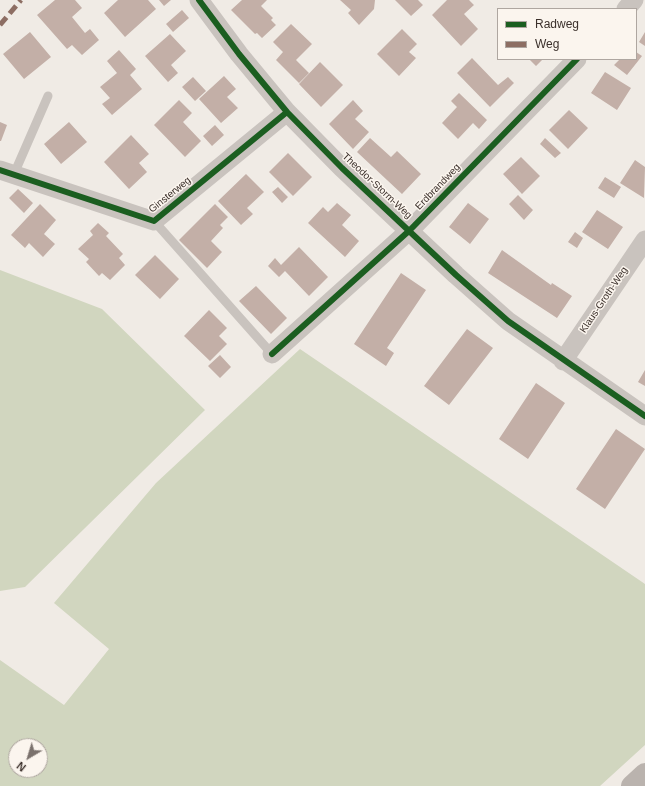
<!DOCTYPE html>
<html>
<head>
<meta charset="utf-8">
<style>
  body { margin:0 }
  #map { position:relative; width:645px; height:786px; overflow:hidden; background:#f0ebe5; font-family:Arial,sans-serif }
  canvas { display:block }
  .legend { position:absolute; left:497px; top:8px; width:140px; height:52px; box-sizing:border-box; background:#fbf5ee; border:1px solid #aea6a0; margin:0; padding:5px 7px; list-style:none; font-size:12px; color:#3b302b }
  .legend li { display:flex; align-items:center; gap:8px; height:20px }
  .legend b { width:20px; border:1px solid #aea6a0 }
  .north { position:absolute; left:8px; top:738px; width:40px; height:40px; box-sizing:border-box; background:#fbf5ee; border:1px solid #aea6a0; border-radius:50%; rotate:218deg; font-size:11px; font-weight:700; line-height:16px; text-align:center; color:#3b302b }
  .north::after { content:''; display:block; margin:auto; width:14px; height:18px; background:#7a716c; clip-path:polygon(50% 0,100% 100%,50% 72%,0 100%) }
</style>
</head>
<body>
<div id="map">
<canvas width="645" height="786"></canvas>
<ul class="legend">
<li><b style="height:5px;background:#1b5e20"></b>Radweg</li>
<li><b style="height:5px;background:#8d6e63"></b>Weg</li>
</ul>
<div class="north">N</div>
</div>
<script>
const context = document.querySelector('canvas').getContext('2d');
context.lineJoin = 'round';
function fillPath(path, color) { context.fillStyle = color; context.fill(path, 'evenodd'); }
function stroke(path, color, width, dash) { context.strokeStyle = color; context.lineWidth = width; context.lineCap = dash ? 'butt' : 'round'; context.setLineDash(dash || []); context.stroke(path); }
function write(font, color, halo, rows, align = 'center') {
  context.font = font + ' Arial,sans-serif'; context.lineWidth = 3; context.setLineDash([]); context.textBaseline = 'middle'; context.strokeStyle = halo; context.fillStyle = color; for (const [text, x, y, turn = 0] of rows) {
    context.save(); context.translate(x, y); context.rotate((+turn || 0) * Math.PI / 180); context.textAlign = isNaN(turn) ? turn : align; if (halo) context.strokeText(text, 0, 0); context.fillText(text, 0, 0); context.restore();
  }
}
fillPath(new Path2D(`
  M0 270 102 309 205 410 25 587 0 591Z
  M300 349 645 584V745L600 786H0V660L64 705 109 649 54 603 156 483ZM16 746H40V770H16Z`), '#d1d6bf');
fillPath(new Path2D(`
  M55 0H75L82 8 72 17 85 33 90 29 99 40 82 55 72 45 67 49 37 15Z
  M118 0H148L156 9 125 37 104 13Z
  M159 0H171L164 6Z
  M242 0H267L261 6 273 18 271 20 276 25 262 38 257 33 255 34 231 10Z
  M340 0H375L374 9 359 25 348 13 351 10Z
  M395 0H418L423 5 411 16Z
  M447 0H469L474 5 464 14 478 29 461 46 432 15Z
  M182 10 189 18 173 32 166 24Z
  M291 24 312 44 296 60 309 73 299 83 276 60 283 52 273 42Z
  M402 29 417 44 409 52 416 58 399 76 377 54Z
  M30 32 51 57 24 79 3 54Z
  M645 32V46L639 42Z
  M170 34 186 51 171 65 178 73 168 82 145 56Z
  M119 50 136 69 130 75 142 89 112 115 102 104 110 98 100 87 117 73 107 61Z
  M636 52 642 56 627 75 614 65 620 59H636Z
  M472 58 498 85 508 77 514 83 490 107 457 73Z
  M529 59H543L536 66Z
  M320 62 343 85 321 107 299 84Z
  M605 72 631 88 617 110 591 93Z
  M224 76 236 89 227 97 238 108 221 123 199 99Z
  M193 77 206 91 195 101 182 87Z
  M459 93 487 120 479 129 473 123 458 139 442 123 457 107 451 101Z
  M179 100 192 113 183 122 201 141 185 157 154 125Z
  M353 100 363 111 355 119 369 132 353 149 329 124Z
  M569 110 588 128 568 149 549 130Z
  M0 122 7 125 1 141H0Z
  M69 122 87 142 61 164 44 144Z
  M215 125 224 135 212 146 203 136Z
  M131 135 149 154 139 163 147 172 129 189 104 162Z
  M370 138 391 157 397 151 421 174 402 194 357 152Z
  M545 138 561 153 555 158 540 144Z
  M288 153 312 177 293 196 269 172Z
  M521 157 540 176 522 194 503 174Z
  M635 160 645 167 644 198 620 183Z
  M246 174 264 192 247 208 253 214 241 225 218 201Z
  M605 177 621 187 614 198 598 188Z
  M278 187 288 197 282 203 272 192Z
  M18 189 33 203 24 213 9 198Z
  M518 195 533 210 524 220 509 204Z
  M337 203 351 215 342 225 359 241 345 257 308 223 323 207 328 212Z
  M468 203 489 219 470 244 449 227Z
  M40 204 56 220 44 234 55 244 43 257 29 243 25 248 11 235Z
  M215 204 228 217 220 225 223 228 211 241 222 252 207 268 179 240Z
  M597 210 623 227 608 249 582 232Z
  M98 223 109 233 106 236 123 254 119 258 125 265 110 280 102 273 99 276 86 262 89 259 78 249 93 235 90 231Z
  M575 232 583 238 577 248 568 242Z
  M299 247 328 277 309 296 285 271 279 277 268 266 275 258 281 265Z
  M502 250 551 285 552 283 572 296 557 318 488 273Z
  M155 255 179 279 160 299 135 275Z
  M401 273 426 290 387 348 394 353 386 366 354 344Z
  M256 286 287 318 271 334 239 301Z
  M209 310 227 328 219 336 227 344 210 361 184 336Z
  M467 329 493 348 449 405 424 386Z
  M220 355 231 367 220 378 208 366Z
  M645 370V386L638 382Z
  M536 383 565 403 528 459 499 439Z
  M616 429 645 449 605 509 576 489Z`), '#c3afa7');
stroke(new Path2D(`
  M14 174 48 96
  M154 221 272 354`), '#c9c3be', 9);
stroke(new Path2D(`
  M199 0 239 54 287 112 342 168 456 275 508 321 645 416
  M626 9 634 0
  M0 170 154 221 287 112
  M272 354 410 230 577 59
  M563 361 645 240`), '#c9c3be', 19);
stroke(new Path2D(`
  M632 786 645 774`), '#bab3ae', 22);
stroke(new Path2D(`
  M0 25 21 0`), '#8d6e63', 5, [10, 5]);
stroke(new Path2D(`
  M199 0 239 54 287 112 342 168 456 275 508 321 645 416
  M0 170 154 221 287 112
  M272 354 410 230 577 59`), '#1b5e20', 6);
write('10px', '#3b302b', '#fbf5ee', [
  ["Theodor-Storm-Weg",377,186,43],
  ["Erdbrandweg",438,187,-46],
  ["Ginsterweg",170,195,-39],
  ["Klaus-Groth-Weg",604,300,-56]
]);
</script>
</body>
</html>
